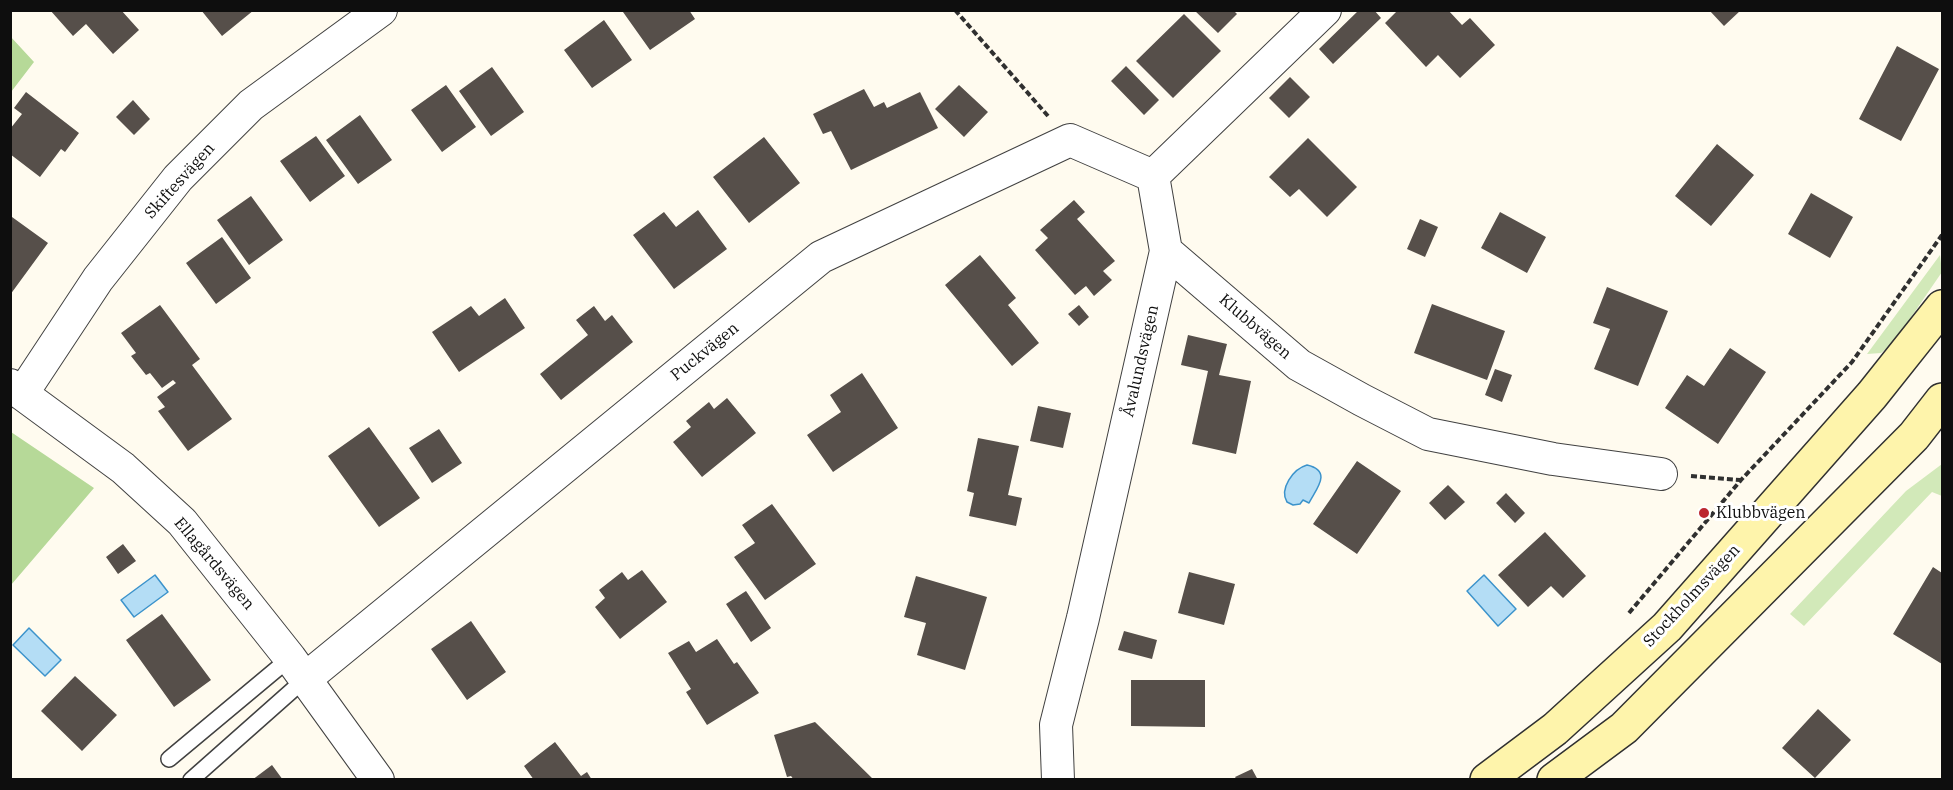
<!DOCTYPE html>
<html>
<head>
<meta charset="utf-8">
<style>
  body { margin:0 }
  #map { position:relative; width:1953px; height:790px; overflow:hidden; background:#fffbef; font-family:"IBM Plex Serif",serif }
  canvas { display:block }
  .frame { position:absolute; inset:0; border:12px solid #0e0e0e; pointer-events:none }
</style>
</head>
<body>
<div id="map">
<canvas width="1953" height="790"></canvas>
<div class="frame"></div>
</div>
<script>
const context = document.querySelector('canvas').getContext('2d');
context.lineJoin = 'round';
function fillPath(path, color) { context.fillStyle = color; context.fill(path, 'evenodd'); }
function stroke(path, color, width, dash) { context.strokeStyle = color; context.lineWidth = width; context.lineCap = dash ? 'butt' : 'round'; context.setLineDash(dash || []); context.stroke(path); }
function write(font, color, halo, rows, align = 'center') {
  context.font = font + ' "IBM Plex Serif",serif'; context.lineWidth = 6; context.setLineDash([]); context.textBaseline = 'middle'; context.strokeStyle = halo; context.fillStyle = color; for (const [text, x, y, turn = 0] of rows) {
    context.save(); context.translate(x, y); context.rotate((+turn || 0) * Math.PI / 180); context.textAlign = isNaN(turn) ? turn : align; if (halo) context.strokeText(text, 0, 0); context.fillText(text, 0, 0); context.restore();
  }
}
fillPath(new Path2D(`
  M1940 255 1942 272 1894 342 1881 353 1867 354Z
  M1942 464V496L1932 492 1804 626 1790 614 1906 491Z`), '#d2e9b9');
fillPath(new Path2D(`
  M10 36 34 62 11 92H10Z
  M11 432 94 488 11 585Z`), '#b6d998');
const water = new Path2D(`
  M1307 465C1333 471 1316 489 1309 503L1303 500 1300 504 1293 505 1287 502C1279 489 1293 469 1307 465Z
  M155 575 168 592 134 617 121 600Z
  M1484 575 1516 609 1498 626 1467 591Z
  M29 628 61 660 45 676 13 645Z`);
fillPath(water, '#b4ddf5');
stroke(water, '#3c93cb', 1.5);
fillPath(new Path2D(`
  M50 10H121L139 30 113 54 86 24 73 36Z
  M201 10H254L222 36Z
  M624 10H689L695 19 650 50 623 12Z
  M1194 10H1233L1237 14 1218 33Z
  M1359 10H1374L1381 18 1333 64 1319 49Z
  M1398 10H1448L1462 25 1470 18 1495 45 1460 78 1438 55 1426 67 1385 23Z
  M1709 10H1741L1724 26Z
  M1184 14 1221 51 1173 98 1136 61Z
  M604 20 632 60 592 88 564 50Z
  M1897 46 1939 69 1901 141 1859 119Z
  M1126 66 1159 100 1144 115 1111 81Z
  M492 67 524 112 491 136 459 91Z
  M1290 77 1310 97 1289 118 1269 98Z
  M446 85 476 127 442 152 411 110Z
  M959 85 988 112 964 137 935 109Z
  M864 89 874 107 884 102 887 108 920 92 938 128 851 170 831 131 823 134 813 114Z
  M26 92 79 133 65 152 61 149 40 177 10 154V129L22 114 14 108Z
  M133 100 150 119 134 135 116 117Z
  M360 115 392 160 358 184 326 140Z
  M316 136 345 176 310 202 280 161Z
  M764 137 800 183 749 223 713 177Z
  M1308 138 1357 187 1327 217 1299 189 1290 197 1269 177Z
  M1717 144 1754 175 1711 226 1675 196Z
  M1811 193 1853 217 1830 258 1788 234Z
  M251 196 283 240 249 265 217 220Z
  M1074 200 1085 212 1077 219 1115 261 1103 271 1112 280 1094 296 1086 286 1075 295 1035 250 1048 238 1040 230Z
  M698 210 727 249 674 289 633 235 664 212 676 227Z
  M1500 212 1546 237 1527 273 1481 248Z
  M12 217 48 243 10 295V219Z
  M1420 219 1438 227 1425 257 1407 249Z
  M222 237 251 278 216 304 186 263Z
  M980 255 1016 298 1008 305 1039 343 1012 366 945 285Z
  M1607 287 1668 311 1638 386 1594 369 1610 329 1593 323Z
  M505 298 525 328 459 372 432 332 471 306 479 316Z
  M1432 304 1505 331 1487 380 1414 353Z
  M160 305 200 359 192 365 232 419 188 451 158 411 165 407 157 397 176 383 173 380 162 388 150 373 146 375 131 356 136 353 121 333Z
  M1079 305 1089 317 1079 326 1068 314Z
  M594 306 605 321 612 315 633 342 561 400 540 374 588 335 576 320Z
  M1188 335 1227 344 1219 375 1251 381 1236 454 1192 444 1208 371 1181 365Z
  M1730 348 1766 372 1718 444 1665 408 1687 375 1704 386Z
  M1495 369 1512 375 1502 402 1485 395Z
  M862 373 898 428 833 472 807 435 841 412 830 395Z
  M727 398 756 433 702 477 673 442 691 427 686 421 709 402 714 409Z
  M1038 406 1071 413 1063 448 1030 441Z
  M369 427 420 498 379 527 328 456Z
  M439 429 462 463 432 483 409 448Z
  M978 438 1019 446 1008 495 1022 498 1016 526 969 516 974 493 967 491Z
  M1357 461 1401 491 1357 554 1313 524Z
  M1448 485 1465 502 1445 520 1429 503Z
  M1506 493 1525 513 1515 523 1496 503Z
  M772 504 816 564 765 600 734 557 755 543 742 525Z
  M1545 532 1586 576 1563 598 1551 586 1528 607 1498 575Z
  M123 544 136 561 118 574 106 557Z
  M1933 567 1942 573V664L1893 634Z
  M642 570 667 602 620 639 595 607 605 598 599 590 622 572 628 580Z
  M1189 572 1235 584 1224 625 1178 613Z
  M916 576 987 597 965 670 917 655 926 623 904 617Z
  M746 591 771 628 751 642 726 604Z
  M162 614 211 680 174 707 126 640Z
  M471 621 506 672 467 700 431 649Z
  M1124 631 1157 640 1152 659 1118 650Z
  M717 639 734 664 737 662 759 693 707 725 686 692 691 689 668 653 689 641 696 652Z
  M75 676 117 715 82 751 41 711Z
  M1131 680H1205V727L1131 726Z
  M1818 709 1851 740 1815 778 1782 748Z
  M815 722 874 780H794L791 776 787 777 774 735Z
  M555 742 581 776 587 772 592 780H534L524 766Z
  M272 765 283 780H252Z
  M1252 769 1258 780H1237L1235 777Z`), '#564f4a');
const service = new Path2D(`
  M169 759 290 658
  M191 780 305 679`);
const minor = new Path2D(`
  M1166 251 1299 365 1362 400 1428 434 1553 459 1661 474
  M10 385 123 468 182 522 290 658 378 780
  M22 394 98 279 178 178 251 105 381 10
  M305 679 821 257 1070 140 1153 176
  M1058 780 1056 725 1083 618 1166 251 1153 176 1325 10`);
const secondary = new Path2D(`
  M1487 780 1555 729 1667 627 1872 395 1942 307
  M1554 780 1624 728 1914 436 1942 400`);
stroke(service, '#414141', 18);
stroke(minor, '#414141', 34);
stroke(secondary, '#303030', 36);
stroke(new Path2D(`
  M955 10 1048 116
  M1691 476 1740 480
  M1629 613 1741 480 1852 362 1942 235`), '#303030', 4, [6, 3]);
stroke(service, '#fff', 15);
stroke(minor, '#fff', 32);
stroke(secondary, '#fef4ab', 33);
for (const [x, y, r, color] of [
  [1704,513,6,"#bc2730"]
]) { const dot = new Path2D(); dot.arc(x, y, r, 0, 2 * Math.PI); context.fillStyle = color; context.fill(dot); stroke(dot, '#fff', 2); }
write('16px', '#0e0e0e', '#fff', [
  ["Skiftesvägen",180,181,-48],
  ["Klubbvägen",1255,327,41],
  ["Puckvägen",705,352,-39],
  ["Åvalundsvägen",1141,361,-77],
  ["Ellagårdsvägen",214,564,50],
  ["Stockholmsvägen",1692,596,-47]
]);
write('16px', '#0e0e0e', '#fff', [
  ["Klubbvägen",1716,513]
], 'left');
</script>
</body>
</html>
